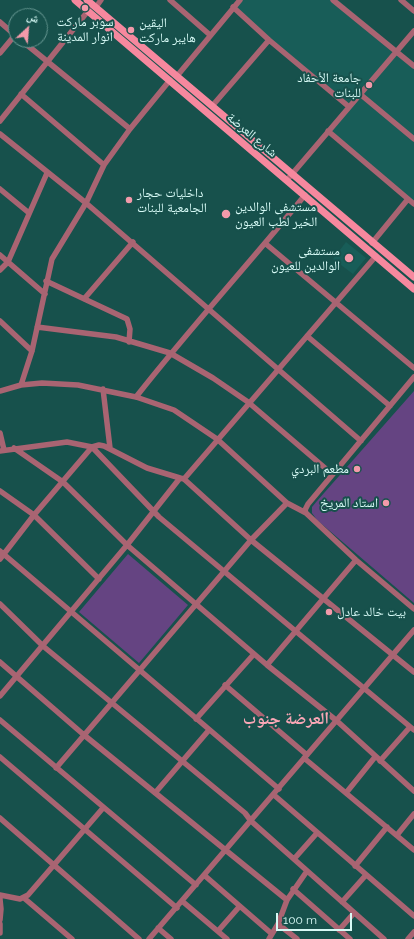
<!DOCTYPE html>
<html>
<head>
<meta charset="utf-8">
<style>
  body { margin:0 }
  #map { position:relative; width:414px; height:939px; overflow:hidden; background:#17514c; font-family:Raleway,"Noto Naskh Arabic",sans-serif }
  canvas { display:block }
  .north { position:absolute; left:8px; top:8px; width:40px; height:40px; box-sizing:border-box; background:#17514c; border:1px solid #649590; border-radius:50%; rotate:26deg; font-size:11px; font-weight:700; line-height:16px; text-align:center; color:#d7faf6 }
  .north::after { content:''; display:block; margin:auto; width:14px; height:18px; background:#f39aaa; clip-path:polygon(50% 0,100% 100%,50% 72%,0 100%) }
  .scale { position:absolute; left:276px; top:913px; width:76px; height:18px; box-sizing:border-box; border:2px solid #d7faf6; border-top:0; padding-left:5px; font-size:12px; line-height:14px; white-space:nowrap; color:#d7faf6; -webkit-text-stroke:3px #17514c; paint-order:stroke }
</style>
</head>
<body>
<div id="map">
<canvas width="414" height="939"></canvas>
<div class="north">ش</div>
<div class="scale">100 m</div>
</div>
<script>
const context = document.querySelector('canvas').getContext('2d');
context.lineJoin = 'round';
function fillPath(path, color) { context.fillStyle = color; context.fill(path, 'evenodd'); }
function stroke(path, color, width, dash) { context.strokeStyle = color; context.lineWidth = width; context.lineCap = dash ? 'butt' : 'round'; context.setLineDash(dash || []); context.stroke(path); }
function write(font, color, halo, rows, align = 'center') {
  context.font = font + ' Raleway,"Noto Naskh Arabic",sans-serif'; context.lineWidth = 4; context.setLineDash([]); context.textBaseline = 'middle'; context.strokeStyle = halo; context.fillStyle = color; for (const [text, x, y, turn = 0] of rows) {
    context.save(); context.translate(x, y); context.rotate((+turn || 0) * Math.PI / 180); context.textAlign = isNaN(turn) ? turn : align; if (halo) context.strokeText(text, 0, 0); context.fillText(text, 0, 0); context.restore();
  }
}
fillPath(new Path2D(`
  M240 0H338L414 63V204L328 131 348 107 233 7Z
  M346 242 366 258 353 274 333 259Z`), '#185d58');
fillPath(new Path2D(`
  M414 391V603L317 520 312 513V507L317 501Z
  M128 554 188 605 139 663 79 612Z`), '#654482');
stroke(new Path2D(`
  M170 0 210 35
  M333 0 414 66
  M401 0 414 11
  M96 7 101 0
  M233 7 269 40 348 106
  M0 22 16 36
  M21 40 130 129
  M0 53 15 35
  M177 76 240 0
  M21 94 104 165
  M360 94 414 139
  M213 105 269 40
  M0 121 88 11
  M328 131 414 204
  M0 134 86 203 361 441
  M287 180 414 31
  M0 189 29 213
  M372 243 408 199
  M266 244 414 368
  M0 255 45 294
  M0 270 8 262 47 173
  M46 281 127 319 130 329 129 342
  M84 299 133 242
  M0 321 32 351
  M37 327 116 337 170 353 213 378 248 402 332 474
  M307 336 390 406
  M21 385 32 351 52 259 86 203 104 165 130 129 170 80
  M103 389 110 448
  M0 391 21 385 42 383 78 385 136 397 174 410 217 439 287 503 306 513 356 560 414 609
  M136 397C190 328 249 264 305 195
  M0 433 4 450
  M14 448 63 482 127 545 267 665 337 721 414 791
  M0 451 67 442 92 447 159 517 414 730
  M184 479 251 540 414 672
  M0 491 34 515 99 579
  M306 513 305 510 308 504 414 377
  M0 551 279 789
  M0 559 34 515 92 447 99 445 104 446 147 468 180 478
  M0 604 43 646 245 813 251 821 384 939
  M0 662 84 735 287 900
  M267 665 356 560
  M225 685 307 755
  M0 696 127 545 180 478 184 479 376 256
  M196 719 254 654
  M0 720 196 885
  M0 757 177 908
  M304 758 414 850
  M380 761 410 727
  M56 768 251 540 287 503
  M155 793 209 730
  M346 793 375 757
  M274 795 414 916
  M0 818 139 939
  M397 835 414 814
  M294 859 317 833
  M355 866 387 827
  M204 875 272 934
  M293 889 350 939
  M0 895 20 899 28 895 103 808
  M24 898 72 939
  M0 899 1 909 0 920
  M182 901 227 939
  M342 902 366 875
  M0 924V933
  M278 924 287 900 307 871
  M158 928 171 939
  M339 930 354 913
  M218 931 239 907
  M149 939 414 630
  M269 939 278 924 297 939
  M408 939 414 932`), '#a96472', 5.5);
stroke(new Path2D(`
  M75 0 414 289
  M87 0 414 277`), '#f6889e', 7);
for (const [x, y, r, color] of [
  [85,8,4,"#f39aaa"],
  [131,30,4,"#f39aaa"],
  [369,85,4,"#f39aaa"],
  [129,200,4,"#f39aaa"],
  [226,214,5,"#f39aaa"],
  [349,258,5,"#f39aaa"],
  [357,469,4,"#f39aaa"],
  [386,503,4,"#f39aaa"],
  [329,612,4,"#f39aaa"]
]) { const dot = new Path2D(); dot.arc(x, y, r, 0, 2 * Math.PI); context.fillStyle = color; context.fill(dot); stroke(dot, '#17514c', 1.5); }
write('13px', '#d7faf6', '#17514c', [
  ["سوبر ماركت",85,22,"center"],
  ["انوار المدينة",85,37,"center"],
  ["اليقين",139,23],
  ["هايبر ماركت",139,38],
  ["جامعة الأحفاد",361,78,"right"],
  ["للبنات",361,93,"right"],
  ["داخليات حجار",137,193],
  ["الجامعية للبنات",137,208],
  ["مستشفى الوالدين",235,207],
  ["الخير لطب العيون",235,222],
  ["مستشفى",340,251,"right"],
  ["الوالدين للعيون",340,266,"right"],
  ["مطعم البردي",349,469,"right"],
  ["استاد المريخ",378,503,"right"],
  ["بيت خالد عادل",337,612]
], 'left');
write('13px', '#d7faf6', '#17514c', [
  ["شارع العرضة",252,135,40]
]);
write('bold 17px', '#faa7b6', '#17514c', [
  ["العرضة جنوب",286,719]
]);
</script>
</body>
</html>
